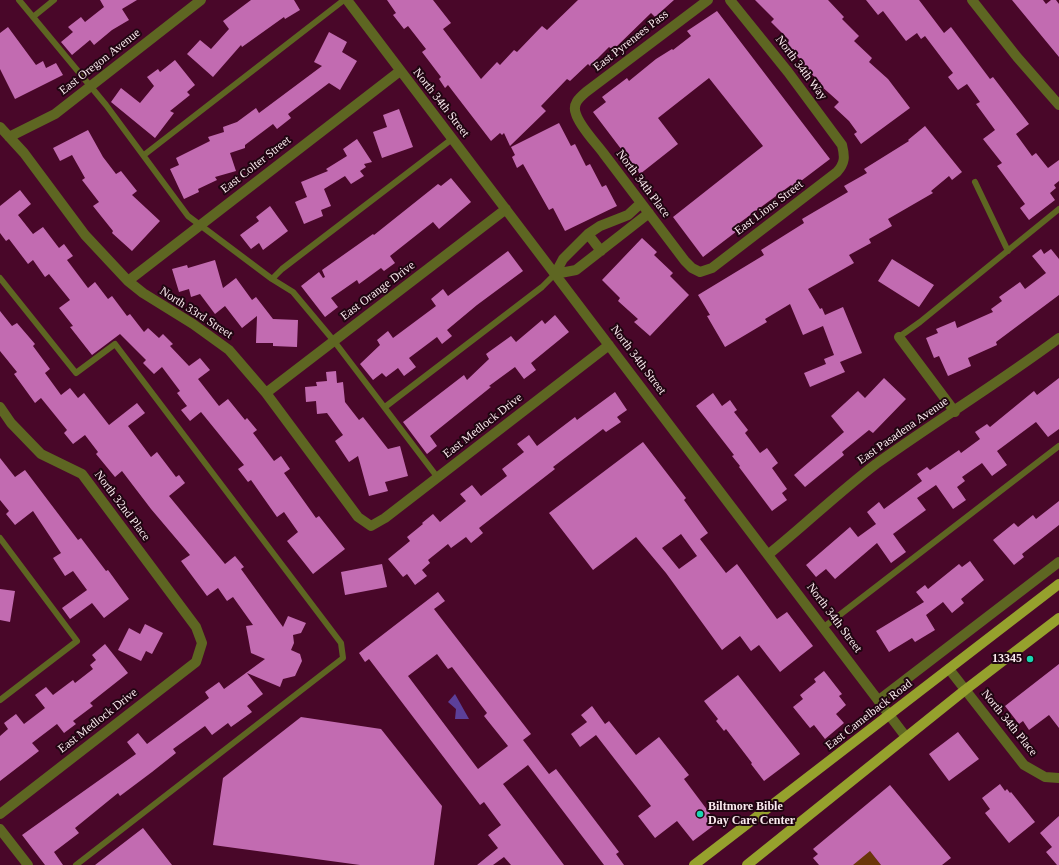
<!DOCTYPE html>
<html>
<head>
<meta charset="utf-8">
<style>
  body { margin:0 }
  canvas { display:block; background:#490729 }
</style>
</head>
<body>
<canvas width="1059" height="865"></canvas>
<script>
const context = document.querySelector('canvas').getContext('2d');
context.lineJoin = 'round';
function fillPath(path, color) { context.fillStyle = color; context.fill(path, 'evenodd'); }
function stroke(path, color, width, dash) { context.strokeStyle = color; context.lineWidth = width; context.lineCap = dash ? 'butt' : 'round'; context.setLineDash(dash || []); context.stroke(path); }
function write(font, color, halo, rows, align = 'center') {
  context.font = font + ' Georgia,serif'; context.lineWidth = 4; context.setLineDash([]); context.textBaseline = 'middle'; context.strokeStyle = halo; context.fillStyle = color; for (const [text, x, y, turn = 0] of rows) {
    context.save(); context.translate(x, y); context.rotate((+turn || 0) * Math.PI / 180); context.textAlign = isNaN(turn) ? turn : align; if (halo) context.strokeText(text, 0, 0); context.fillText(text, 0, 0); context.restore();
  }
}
fillPath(new Path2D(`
  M865 844 881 865H853Z`), '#6a360a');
fillPath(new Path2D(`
  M455 694 469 719H455L456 709 448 702Z`), '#5c3f99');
fillPath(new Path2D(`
  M100 0H137L122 9 129 20 112 30 94 45 90 40 72 55 61 42 73 32 68 27 81 17 85 22 104 7Z
  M251 0H294L300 10 285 19 284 17 242 47 241 45 213 77 187 54 200 40 211 49 229 29 223 21Z
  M387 0H433L451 23 443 29 481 79 497 62 500 65 514 50 517 52 542 26 547 30 578 0H674L655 17 651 13 613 50 609 47 590 66 588 64 570 81 567 79 541 106 546 111 510 146 504 133 502 135 500 133 491 141 448 85 445 88 439 79 441 77 422 52 426 49 408 26 404 29 393 15 396 13Z
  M755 0H828L844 17 842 19 859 36 854 41 872 58 869 62 888 79 910 108 861 144 854 134 857 132 849 121 834 107 839 102 820 85 821 83 803 66 805 64 785 44 789 40 771 22 774 19Z
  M866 0H919L944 33 951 27 990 79 993 77 1029 124 1016 134 1032 156 1036 153 1048 168 1059 160V181L1054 185 1056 188 1050 193 1055 200 1029 220 1020 208 1025 204 997 166 1002 163 983 139 995 130 976 104 980 102 967 84 958 90 948 77 953 73 925 36 921 39 917 33 906 41 883 11 878 15Z
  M1012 0H1043L1046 4 1051 0H1056L1059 4V57Z
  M717 11 830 159 793 187 791 185 738 224 741 228 703 257 673 217 763 146 709 78 658 118 678 144 640 174 593 112 606 102 602 97 627 78 629 81 656 59 672 49 673 50 691 36 687 31Z
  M8 27 36 65 43 61 46 68 56 63 63 75 15 99 0 69V33Z
  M329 32 347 42 342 52 357 61 340 90 329 83 288 114 291 118 277 129 273 124 245 145V148L230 153 236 171 215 177 217 180 198 189 199 192 184 199 170 169 179 165 176 158 210 141 208 137 224 132 223 127 237 122 256 108 259 113 322 66 314 62Z
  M175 60 195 85 187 92 190 95 170 111 174 113 155 138 111 102 121 88 140 103 154 86 147 77 158 69 160 72Z
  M399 109 413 147 382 158 373 132 387 127 383 115Z
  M559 123 571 146 575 144 586 166 590 164 602 187 606 185 617 206 565 231 553 208 549 210 523 164 517 168 512 157 515 155 511 147Z
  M925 126 962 172 952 180 949 176 931 191 933 193 888 219 892 226 869 239 871 243 849 255 854 263 808 289 820 309 822 308 825 315 843 307 862 353 840 362 845 372 810 387 804 373 826 364 824 359 834 355 823 326 803 335 790 304 765 319 767 322 725 347 707 316 710 315 698 295 764 255 761 250 804 223 802 219 848 192 844 186 867 173 864 169 909 141 908 140Z
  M88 130 103 157 116 174 121 171 137 191 132 195 160 221 132 251 112 233 113 231 93 206 99 202 82 180 85 178 72 155 60 161 53 148Z
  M357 139 372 162 364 164 366 167 360 171 364 176 351 184 345 176 324 189 331 206 321 210 323 216 304 224 295 202 307 197 301 182 328 171 326 169 347 156 343 149Z
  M451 178 471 202 439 229 433 222 390 256 395 263 384 271 381 268 359 284 357 280 331 298 338 307 325 317 301 286 319 272 323 278 325 277 322 270 373 234 374 235 438 184 441 186Z
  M20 190 31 204 18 215 33 234 43 227 59 248 64 244 73 256 67 260 88 288 95 282 108 299 112 296 127 316 130 314 144 332 148 328 159 338 163 334 173 344 170 346 189 366 200 358 210 370 198 379 219 406 228 399 245 420 247 418 257 430 253 433 274 461 281 456 290 469 284 473 316 518 319 516 345 549 313 574 287 541 298 532 284 512 277 517 251 480 248 482 238 469 244 465 201 412 190 421 181 410 187 406 177 393 180 391 162 367 154 374 143 363 146 360 120 334 92 355 70 327 73 326 59 308 70 300 49 274 45 277 33 260 28 264 9 239 6 241 0 233V206Z
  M270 206 288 231 263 250 259 243 251 249 240 235 259 221 256 217Z
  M642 238 657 252 654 255 673 273 670 276 689 295 650 336 634 322 638 319 618 301 620 298 602 280Z
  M1041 249 1044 254 1051 249 1059 259V295L996 342 997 345 968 358 971 366 948 376 939 356 934 358 926 338 938 333 936 329 955 321 957 328 993 312 991 309 1002 301 999 297 1020 282 1025 289 1046 273 1032 256Z
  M508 251 523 271 477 305 447 330 452 336 442 344 437 337 409 358 416 367 404 376 398 368 386 377 382 373 373 380 360 364 380 345 377 340 388 331 393 338 436 306 431 299 443 289 448 296Z
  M892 259 934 285 919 307 878 281Z
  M215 260 223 288 236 278 252 300 256 297 273 319 298 320 297 347 273 346V343H256L257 316 242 328 225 306 215 314 200 294 191 297 189 289 179 292 172 269 187 265 188 268Z
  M0 311 12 326 17 323 35 344 33 346 50 369 45 373 61 395 70 388 78 398 84 393 109 425 137 403 145 413 128 426 151 457 157 452 176 477 179 475 185 483 169 496 225 564 235 556 244 567 241 569 283 627 288 616 306 623 301 633 293 635 294 643 291 650 300 654 302 661 295 676 283 679 280 687 247 673 263 694 247 706 252 712 231 727 228 723 212 735 205 726 173 749 176 753 152 772 120 796 118 793 75 828 79 833 54 852 63 865H45L22 835 136 754 127 742 138 733 147 744 209 698 205 692 219 682 224 689 265 659 251 653 246 626 253 625 233 597 227 601 218 588 207 596 181 561 190 555 151 509 122 471 115 477 96 454 98 452 85 435 73 444 64 433 67 430 41 398 35 403 14 374 17 372 0 351Z
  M555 315 569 332 531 363 536 370 524 379 515 367 489 386 491 387 430 436 437 446 427 454 403 422 464 375 467 380 489 359 486 354 511 336 516 342 542 320 545 324Z
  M336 371 337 383 343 382 345 402 359 420 363 417 388 449 400 446 408 476 385 482 388 491 369 496 358 456 349 462 335 441 343 435 327 413 317 414 316 401 306 402 305 387 317 386 316 382 327 381 326 372Z
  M884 378 906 399 873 433 869 430 842 452 844 455 805 487 794 475 844 432 831 416 858 391 865 398Z
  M1059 378V429L1048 437 1036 422 997 451 1007 465 992 476 982 463 962 477 965 481 957 487 966 500 953 509 936 485 917 498 926 510 893 534 906 552 891 563 877 543 835 579 826 569 816 577 806 565 850 527 858 537 876 524 867 512 879 502 884 509 922 481 917 474 927 467 930 470 959 450 961 453 980 439 975 432 987 424 990 427 1034 391 1037 395Z
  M615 392 627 410 617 417 621 422 606 432 603 429 553 467 555 469 479 528 483 533 471 543 466 537 451 548 448 544 428 560 430 563 422 570 427 576 415 585 407 574 403 577 388 559 410 541 407 537 423 524 422 523 433 514 440 522 466 501 460 494 472 485 481 496 507 476 502 469 524 452 517 444 529 435 537 446 575 417 577 420Z
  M713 393 722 406 730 400 737 410 734 412 748 430 745 433 760 453 767 448 778 463 772 468 787 489 782 493 787 500 772 511 739 467 740 466 732 456 734 455 696 406Z
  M643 442 686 498 684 500 708 533 700 539 726 573 737 564 777 619 787 612 813 646 780 672 759 645 751 651 740 636 722 650 666 573 636 537 593 570 549 513ZM681 534 697 556 679 569 662 548Z
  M0 458 15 477 25 470 78 540 81 538 106 571 108 570 129 599 104 618 92 603 70 619 62 608 87 590 73 571 65 576 53 558 61 553 33 511 15 525 6 514 9 511 0 500Z
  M1059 501V525L1022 554 1024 557 1014 565 993 540 1014 523 1018 527 1033 515 1036 519Z
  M970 561 984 580 961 599 964 603 952 613 943 602 926 615 935 630 915 642 912 638 889 652 876 631 924 602 916 592 925 585 928 589 959 564 962 567Z
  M382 564 387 587 345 595 341 572Z
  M0 589 15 591 10 622 0 620Z
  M438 592 445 601 434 609 531 734 523 740 549 774 556 769 619 852 616 854 624 865H604L528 765 503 784 564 865H511L504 857 493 865H477L498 848 488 835 501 825 484 802 480 805 369 659 365 662 359 653ZM437 654 448 669 452 667 487 713 484 716 508 746 478 769 408 676Z
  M145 624 163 633 152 654 146 651 141 661 118 650 129 628 140 634Z
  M105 644 128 673 90 703 93 706 73 721 76 724 64 733 57 724 32 743 39 751 0 781V736L8 729 4 723 16 714 24 724 45 708 35 695 46 687 53 695 73 680 75 683 93 669 90 665 96 660 92 655Z
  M1059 664V728L1049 715 1029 730 1023 721 1019 724 1005 706Z
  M824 671 842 694 839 696 846 705 836 714 844 723 825 739 814 725 810 728 793 707 803 699 800 695 816 682 814 679Z
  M738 675 800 754 764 781 751 764 752 763 726 729 724 731 716 721 718 719 704 701Z
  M592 706 605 724 609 721 636 755 659 737 689 775 684 779 717 823 693 841 677 821 655 838 638 816 651 806 596 735 580 747 571 734 587 722 581 715Z
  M301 717 381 729 442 806 434 865H360L213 845 223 778Z
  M958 732 979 759 949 781 929 754Z
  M1000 784 1005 791 1007 789 1010 793 1011 792 1035 822 1009 843 985 813 990 809 982 798Z
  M890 785 951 858 942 865H881L870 851 853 865H819L813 858 818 854 813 849Z
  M1059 816V865H1057L1046 852 1052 847 1040 833Z
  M143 828 172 865H95Z`), '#c26bb1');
stroke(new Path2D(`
  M19 0 106 105 188 216 272 279 293 292 334 341 438 478
  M33 17 54 0
  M144 155 344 0
  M975 182 1008 251
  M0 278 76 373 115 344 341 643 343 658 76 865
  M272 279 282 269 452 139
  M899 337 920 322 1059 209
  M385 407 542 287 555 274
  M0 538 77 641 0 700
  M824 627 1059 446`), '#5e6622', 6);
stroke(new Path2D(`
  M347 0 906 737
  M708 0 586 92C579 98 572 104 576 114 580 127 596 143 604 154 631 190 658 225 685 261L692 268 700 272 712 268 837 172C845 163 845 157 842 145L788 72 730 0
  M972 0 1017 57 1059 105
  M0 127 24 153 85 235 128 281 143 293 193 324 229 350 266 393 358 517 371 526 385 518 609 345
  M9 137 55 114 201 0
  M588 234 601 251
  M555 274 563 259 588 234 600 226 628 215 641 203
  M555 274 576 270 649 213
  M128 281 400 71
  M899 337 955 412
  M266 393 506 209
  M0 407 11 423 41 454 82 474 196 627 202 643 196 662 0 814
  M769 554C805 525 839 492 876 464 936 421 1000 382 1059 338
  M949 669 1024 765 1045 777 1059 778
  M879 700 1059 562
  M0 829 28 865`), '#5e6622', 10);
stroke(new Path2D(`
  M694 865 1059 584
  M747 865 965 690 1059 618`), '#96a12d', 10);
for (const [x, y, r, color] of [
  [1030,659,4,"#19d5b2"],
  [700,814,4,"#19d5b2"]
]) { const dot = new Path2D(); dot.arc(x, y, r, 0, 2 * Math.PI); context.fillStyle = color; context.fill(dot); stroke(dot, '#200511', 1.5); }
write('12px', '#fae9ee', '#200511', [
  ["East Pyrenees Pass",631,41,-38],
  ["East Oregon Avenue",100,62,-38],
  ["North 34th Way",801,68,53],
  ["North 34th Street",441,103,52],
  ["East Colter Street",256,165,-38],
  ["North 34th Place",643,184,53],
  ["East Lions Street",769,208,-37],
  ["East Orange Drive",378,291,-37],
  ["North 33rd Street",196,313,33],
  ["North 34th Street",638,360,53],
  ["East Medlock Drive",483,426,-38],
  ["East Pasadena Avenue",903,431,-35],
  ["North 32nd Place",122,506,53],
  ["North 34th Street",834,618,53],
  ["East Camelback Road",869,715,-38],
  ["East Medlock Drive",98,721,-38],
  ["North 34th Place",1009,723,51]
]);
write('bold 12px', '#fae9ee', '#200511', [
  ["13345",1022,659],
  ["Biltmore Bible",708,807,"left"],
  ["Day Care Center",708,821,"left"]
], 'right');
</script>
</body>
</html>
